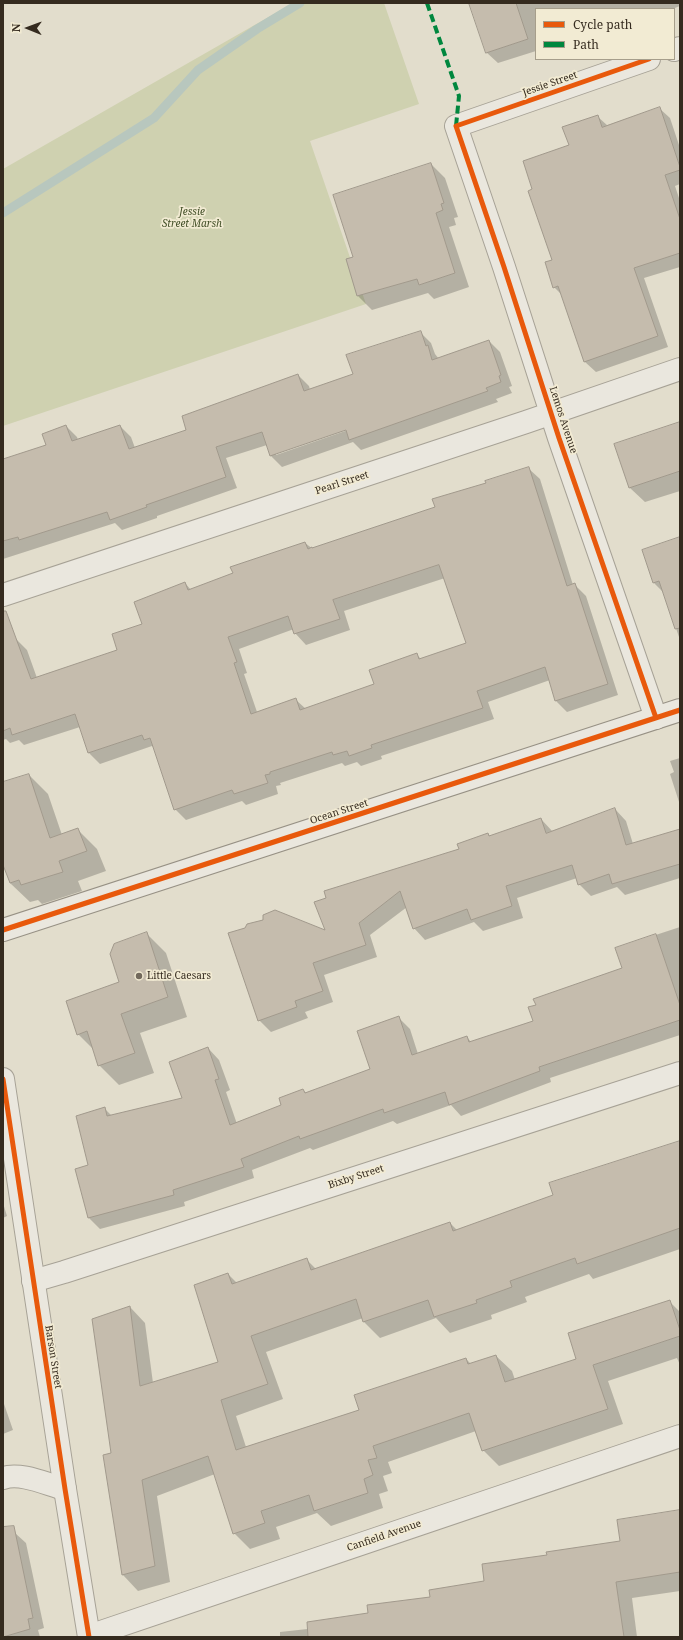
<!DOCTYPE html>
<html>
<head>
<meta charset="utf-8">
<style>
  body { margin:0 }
  #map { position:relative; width:683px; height:1640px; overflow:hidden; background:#e2ddcc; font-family:"Noto Serif",serif }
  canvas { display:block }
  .frame { position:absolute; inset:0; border:4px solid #352b1f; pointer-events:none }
  .legend { position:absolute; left:535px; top:8px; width:140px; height:52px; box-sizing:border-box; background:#f2ebd3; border:1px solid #a69e8b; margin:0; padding:5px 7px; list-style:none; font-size:12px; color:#352b1f }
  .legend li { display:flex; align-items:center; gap:8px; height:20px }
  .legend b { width:20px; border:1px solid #a69e8b }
  .north { position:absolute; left:8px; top:8px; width:40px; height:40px; -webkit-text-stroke:3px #f2ebd3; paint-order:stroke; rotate:271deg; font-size:11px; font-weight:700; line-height:16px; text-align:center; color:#352b1f }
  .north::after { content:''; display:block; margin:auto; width:14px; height:18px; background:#352b1f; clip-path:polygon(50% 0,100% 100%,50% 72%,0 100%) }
</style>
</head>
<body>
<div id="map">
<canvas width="683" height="1640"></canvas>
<div class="frame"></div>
<ul class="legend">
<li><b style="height:5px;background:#e8590c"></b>Cycle path</li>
<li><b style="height:5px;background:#00873e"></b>Path</li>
</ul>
<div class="north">N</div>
</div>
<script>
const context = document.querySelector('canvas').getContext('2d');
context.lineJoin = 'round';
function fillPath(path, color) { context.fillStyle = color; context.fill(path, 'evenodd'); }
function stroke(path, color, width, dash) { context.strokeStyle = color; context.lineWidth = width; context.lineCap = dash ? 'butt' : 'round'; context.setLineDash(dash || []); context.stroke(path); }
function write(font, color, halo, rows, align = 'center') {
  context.font = font + ' "Noto Serif",serif'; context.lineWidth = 3.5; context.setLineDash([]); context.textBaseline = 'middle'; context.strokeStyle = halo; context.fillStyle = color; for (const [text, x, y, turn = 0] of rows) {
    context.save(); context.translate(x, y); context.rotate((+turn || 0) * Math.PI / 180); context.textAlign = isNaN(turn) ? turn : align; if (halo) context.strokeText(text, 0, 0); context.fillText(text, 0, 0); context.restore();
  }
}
fillPath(new Path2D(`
  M293 3H384L419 104 310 141 366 304 3 426V169Z`), '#cfd1b0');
fillPath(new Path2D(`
  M479 3H680V6L672 9H536V51L498 63 486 52Z
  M659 108 670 118 680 148V184L675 186 680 201V267L644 278 668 347 596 372 585 362 563 296 554 287 553 261 534 190 597 116 608 126Z
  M431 164 445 178 458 217 454 218 456 225 449 227 469 287 434 299 428 293 372 310 358 296 354 257Z
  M420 332 431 343 435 354 439 359 489 341 500 352 512 386 509 387 512 393 496 399 498 402 361 450 353 442 282 467 271 456 267 445 226 458 237 488 157 516V518L122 530 115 523 3 559V460L47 446 66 426 77 437 78 440 120 426 131 437 135 448 187 430 298 375 309 386 310 390 354 375ZM351 428V429L276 455V453Z
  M680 423V491L645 502 630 488 616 444Z
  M528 468 540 479 573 585H575L586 596 618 695 567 712 556 701 550 680 488 702 494 719 381 756 382 759 361 766 357 762 345 766 342 763 280 783 281 785 276 786 278 794 246 805 242 801 186 820 175 809 155 749 152 746 100 764 89 753 80 727 24 745 19 740 10 743 6 739 3 740V643L16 639 27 650 37 678 119 651 185 583 191 590 234 573 305 543 313 549 436 508 487 483ZM445 578 467 643 421 659 417 655 375 684 306 709 296 700 257 712 244 674 247 673 239 649 294 629 295 633 306 645 350 630 344 611Z
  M680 538V640L664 593 654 583Z
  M680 758V805L670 774 674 772 670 761Z
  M29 775 48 794 62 835 77 829 97 849 106 871 78 881 82 891 42 904 38 900 30 902 10 883 3 862V783Z
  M615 809 626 821 633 844 680 830V878L625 895 617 887 591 896 579 884 577 878 517 898 523 918 483 931 474 922 425 940 414 928 407 907 370 935 377 957 324 975 333 1002 305 1012 308 1018 271 1032 259 1020 327 932 460 850 488 834 491 837 541 819 553 832Z
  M680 927V1035L550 1078 551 1082 461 1116 451 1105 397 1124 393 1121 313 1150 310 1148 252 1170 254 1178 184 1202 185 1206 100 1229 89 1218V1166L105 1109 112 1116 183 1099 208 1048 219 1060 230 1090 226 1092 237 1124 283 1106 303 1090 307 1094 371 1070 398 1017 410 1029 418 1054 467 1037 471 1042 534 1021 623 969 616 948Z
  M146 933 166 953 187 1017 140 1033 154 1073 119 1085 99 1065 94 1050 78 1034 120 983Z
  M680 1142V1249L593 1279 589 1274 525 1297 527 1302 491 1315 492 1319 450 1333 436 1318 380 1338 364 1322 363 1318 266 1352 283 1399 236 1416 246 1447 360 1410 466 1359 471 1364 496 1356 512 1371 515 1380 578 1360 669 1301 680 1312V1365L677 1358 608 1381 623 1424 499 1466 483 1450 476 1431 388 1462 392 1473 383 1476 388 1491 379 1494 383 1508 331 1526 317 1513 276 1527 280 1539 250 1549 234 1533 215 1474 157 1496 170 1582 138 1591 123 1575 104 1456 112 1454 130 1307 145 1323 153 1383 219 1362 228 1274 237 1283 307 1260 316 1269 450 1223 457 1230 555 1196Z
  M3 1203 7 1216 3 1218Z
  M3 1401 13 1430 3 1434Z
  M680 1511V1591L632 1598 637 1637H280V1632L353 1624 369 1614 485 1582 548 1556 621 1542Z
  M15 1533 26 1543 44 1628 38 1630 40 1637H3V1537Z`), '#0003');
stroke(new Path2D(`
  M3 213 154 118 198 70 257 29 300 3`), '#b8c7be', 9);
const building = new Path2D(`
  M469 3H516L528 39 486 53Z
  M660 107 680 167V170L665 175 680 219V253L634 268 658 336 584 362 558 286 553 288 545 262 552 260 528 191 532 189 523 161 569 145 562 127 598 115 602 127Z
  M431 163 444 203 441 204 443 210 436 213 455 273 419 285 417 279 357 296 346 259 353 257 333 195Z
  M421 331 426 346 428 345 432 360 489 340 501 375 499 376 501 382 486 388 488 391 349 440 346 430 270 456 262 432 216 447 226 477 146 505 147 507 110 520 107 512 19 540 18 537 3 541V459L46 445 42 434 66 425 72 441 120 425 129 449 186 430 182 416 298 374 304 391 353 374 346 355Z
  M680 422V471L629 488 614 444Z
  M529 467 567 586 575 583 608 684 555 701 545 667 477 691 483 708 371 745 372 748 349 756 347 751 333 755 332 752 270 772V774L265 775 268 783 234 794 232 790 174 810 150 738 144 740 142 735 88 753 75 714 12 735 10 728 3 731V611H6L31 679 117 650 112 634 142 624 134 602 185 582 188 590 233 573 230 567 305 542 308 549 312 547V548L435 507 432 499 486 483 485 481ZM439 565 466 643 419 659 417 653 369 670 374 684 300 710 296 698 251 714 234 663 237 662 228 637 288 616 294 634 340 619 333 600Z
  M680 537V628L675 629 659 581 653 583 642 550Z
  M29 774 50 838 78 828 87 851 59 861 63 872 21 885 19 880 10 883 3 865V782Z
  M615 808 626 845 680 829V864L612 884 609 874 578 885 572 865 506 886 512 906 471 920 467 909 413 929 400 891 359 923 366 945 313 963 323 991 295 1001 297 1007 258 1021 228 933 245 928 247 924 263 920V915L275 910 325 930 314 902 326 898 324 891 459 849 457 844 488 833 489 836 541 818 546 833Z
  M147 932 168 997 121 1014 135 1053 98 1066 87 1031 77 1035 66 1001 119 982 110 954 114 944Z
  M656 934 680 1005V1020L539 1067 540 1071 449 1105 445 1092 384 1113 383 1109 300 1139 299 1136 241 1159 244 1167 173 1190 174 1195 88 1218 75 1169 88 1165 76 1116 105 1107 107 1116 182 1098 169 1062 208 1047 219 1079 215 1080 230 1125 281 1105 279 1098 303 1089 305 1093 370 1069 357 1031 399 1016 412 1055 467 1036 469 1042 533 1021 528 1007 536 1005 533 999 622 968 615 948Z
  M680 1141V1228L577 1264 575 1258 510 1281 512 1287 476 1300 477 1303 434 1317 428 1300 363 1322 356 1299 251 1336 268 1384 221 1400 236 1450 359 1410 354 1395 466 1358 468 1364 496 1355 505 1382 576 1359 568 1333 670 1300 680 1330V1336L593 1365 608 1409 482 1451 469 1413 373 1446 377 1458 368 1460 373 1475 364 1479 368 1493 314 1511 309 1495 261 1511 265 1523 233 1534 208 1456 142 1480 155 1566 122 1575 103 1455 111 1453 92 1319 130 1306 140 1386 218 1362 194 1285 228 1273 232 1284 307 1258 311 1270 450 1222 453 1231 553 1195 549 1183Z
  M680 1510V1572L616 1582 624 1637H308L307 1622 368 1613 367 1605 430 1597 429 1590 484 1581 482 1564 547 1555 546 1552 620 1541 617 1520Z
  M14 1526 33 1618 28 1619 30 1629 3 1637V1527Z`);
fillPath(building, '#c5bcad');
stroke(building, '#a1998c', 1);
const minor = new Path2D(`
  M674 50 680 48
  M649 59 456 126 504 267 559 438 656 718
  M3 595 526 422 680 369
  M33 1281 64 1272 680 1073
  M3 1478C21 1472 46 1484 65 1489
  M89 1636 680 1436`);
const tertiary = new Path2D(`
  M3 1079 65 1489 89 1637`);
const secondary = new Path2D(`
  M3 930 680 710`);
stroke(minor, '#a7a296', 24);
stroke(tertiary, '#a7a296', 24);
stroke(secondary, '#979185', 24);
stroke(minor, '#eae7de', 22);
stroke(tertiary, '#eae7de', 22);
stroke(secondary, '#eae7de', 22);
stroke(new Path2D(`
  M427 3 459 96 456 126`), '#00873e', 4, [8, 4]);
stroke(new Path2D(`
  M649 59 456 126 504 267 559 438 656 718
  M3 930 680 710
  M3 1079 65 1489 89 1637`), '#e8590c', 5);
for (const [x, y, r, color] of [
  [139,976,4,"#72695c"]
]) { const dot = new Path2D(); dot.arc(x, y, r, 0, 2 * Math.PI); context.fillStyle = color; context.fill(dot); stroke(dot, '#f2ebd3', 1.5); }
write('10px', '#352b1f', '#f2ebd3', [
  ["Jessie Street",550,84,-19],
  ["Lemos Avenue",563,420,72],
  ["Pearl Street",342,483,-18],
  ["Ocean Street",339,812,-18],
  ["Bixby Street",356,1177,-18],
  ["Barson Street",53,1357,81],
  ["Canfield Avenue",384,1536,-19]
]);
write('italic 10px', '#424f27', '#f2ebd3', [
  ["Jessie",192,212],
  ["Street Marsh",192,224]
]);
write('10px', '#352b1f', '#f2ebd3', [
  ["Little Caesars",147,976]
], 'left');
</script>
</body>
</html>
